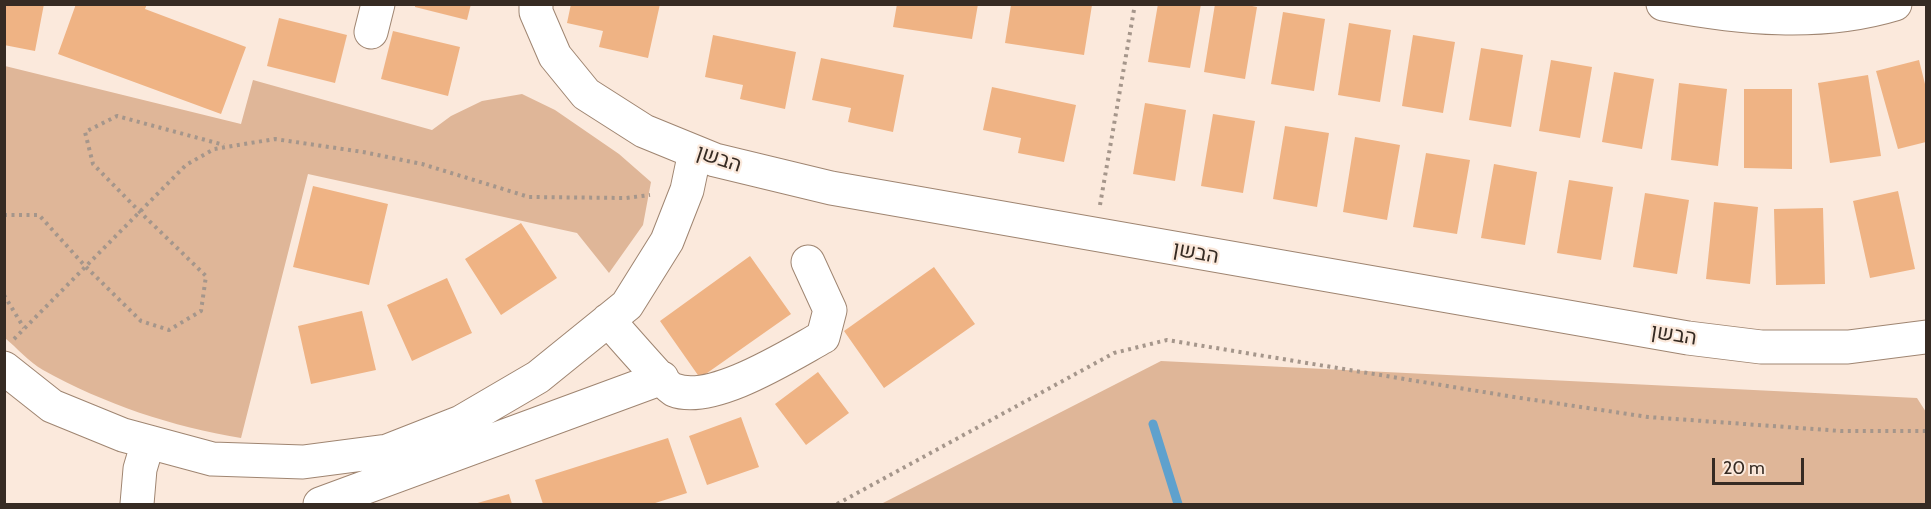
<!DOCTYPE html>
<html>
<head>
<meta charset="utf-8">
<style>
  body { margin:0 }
  #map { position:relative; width:1931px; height:509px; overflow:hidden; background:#fbe9dc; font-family:Cabin,sans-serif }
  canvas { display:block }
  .frame { position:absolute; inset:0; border:6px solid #362b23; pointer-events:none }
  .scale { position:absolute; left:1712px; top:458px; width:92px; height:27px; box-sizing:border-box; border:3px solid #362b23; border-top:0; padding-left:8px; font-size:18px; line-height:21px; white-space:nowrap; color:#362b23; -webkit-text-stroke:4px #fbe9dc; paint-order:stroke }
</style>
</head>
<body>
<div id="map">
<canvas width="1931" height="509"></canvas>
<div class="frame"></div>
<div class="scale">20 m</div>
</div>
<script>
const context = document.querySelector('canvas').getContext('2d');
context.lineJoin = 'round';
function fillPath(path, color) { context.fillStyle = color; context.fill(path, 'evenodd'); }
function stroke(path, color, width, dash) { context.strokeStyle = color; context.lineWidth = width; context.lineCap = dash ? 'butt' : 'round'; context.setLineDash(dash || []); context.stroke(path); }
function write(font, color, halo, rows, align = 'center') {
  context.font = font + ' Cabin,Heebo,sans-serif'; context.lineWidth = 4.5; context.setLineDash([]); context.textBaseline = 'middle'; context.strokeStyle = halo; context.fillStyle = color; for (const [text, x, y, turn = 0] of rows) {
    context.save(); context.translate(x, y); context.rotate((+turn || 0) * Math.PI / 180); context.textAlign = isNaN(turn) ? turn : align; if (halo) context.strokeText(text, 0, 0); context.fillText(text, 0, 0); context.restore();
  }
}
fillPath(new Path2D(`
  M5 66 241 124 253 80 432 130 451 116 482 101 522 94 555 110 619 154 651 182 643 225 609 273 577 233 308 174 241 438C173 427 104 404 43 370 29 362 17 348 5 338Z
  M1161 361 1917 398 1926 412V504H881Z`), '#dfb698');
stroke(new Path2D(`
  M1153 424 1178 504`), '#5fa1cd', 9);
fillPath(new Path2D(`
  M4 4H44L35 51 4 45Z
  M76 4H147L145 9 246 47 221 114 58 54Z
  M415 4H471L467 20 415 7Z
  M571 4H660L648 58 599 47 603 31 567 23Z
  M897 4H978L972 39 893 27Z
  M1158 4H1201L1190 68 1148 62Z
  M1215 4H1242L1257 7 1245 79 1204 72Z
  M1011 5H1092L1084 55 1005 43Z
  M1283 12 1325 19 1314 91 1271 84Z
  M279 18 347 35 335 83 267 66Z
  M1349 23 1391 30 1380 102 1338 95Z
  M393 31 460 47 448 96 381 79Z
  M713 35 796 52 785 109 740 99 743 85 705 77Z
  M1413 35 1455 42 1443 113 1402 106Z
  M1481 48 1523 55 1511 127 1469 120Z
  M821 58 904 75 893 132 848 122 851 108 812 100Z
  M1551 60 1592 67 1580 138 1539 131Z
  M1919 60 1926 88V142L1898 149 1876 71Z
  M1614 72 1654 79 1642 149 1602 142Z
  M1868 75 1881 156 1830 163 1818 83Z
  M1679 83 1727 89 1718 166 1671 160Z
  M992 87 1076 105 1064 162 1018 153 1021 138 983 130Z
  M1744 89H1792V169L1744 168Z
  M1145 103 1186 110 1175 181 1133 174Z
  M1213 114 1255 121 1243 193 1201 186Z
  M1285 126 1329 133 1317 207 1273 199Z
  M1355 137 1400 145 1387 220 1343 212Z
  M1426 153 1470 160 1457 234 1413 227Z
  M1494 164 1537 172 1525 245 1481 238Z
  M1569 180 1613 187 1601 260 1557 253Z
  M313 186 388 204 369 285 293 267Z
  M1898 191 1915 269 1870 278 1853 201Z
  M1645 193 1689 200 1677 274 1633 267Z
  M1714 202 1758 207 1750 284 1706 279Z
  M1823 208 1825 284 1776 285 1774 209Z
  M521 223 557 278 501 315 465 259Z
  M750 256 791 314 700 378 660 321Z
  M934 267 975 324 884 388 844 331Z
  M447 278 472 333 412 361 387 305Z
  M362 311 376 370 311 384 298 326Z
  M818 372 849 413 806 445 775 404Z
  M741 417 759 467 707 485 689 436Z
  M668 438 687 493 652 504H543L535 480Z
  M509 494 512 504H474Z`), '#efb384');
const minor = new Path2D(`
  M536 4V12L555 56 586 94 644 131 715 160 831 188 1688 338 1761 347H1848L1926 337
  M1663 4C1739 18 1819 27 1895 4
  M371 32 378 4
  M608 320C618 331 666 387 674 390 712 405 790 355 823 337L830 310 808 262
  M4 368 52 406 123 435 212 459 303 462 387 451 461 422 538 377 627 305 667 241 687 190 695 152
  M137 504 140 469 148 442
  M320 504 662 378`);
stroke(minor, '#9f8571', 35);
stroke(new Path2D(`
  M1100 205 1135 4
  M4 215H39L85 266 141 321 169 330 201 311 206 276 140 212 93 164 85 132 117 116 224 145
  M4 295 24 328
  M14 339 186 165 214 149 275 139 363 152 422 164 529 197 626 198 650 195
  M837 504 1114 353 1167 340 1514 397 1648 417 1841 431H1926`), '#a5968b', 4, [3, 4.5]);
stroke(minor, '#fff', 33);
write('21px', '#362b23', '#fbe9dc', [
  ["הבשן",719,159,18],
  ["הבשן",1196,253,10],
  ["הבשן",1674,335,9]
]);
</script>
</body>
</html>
